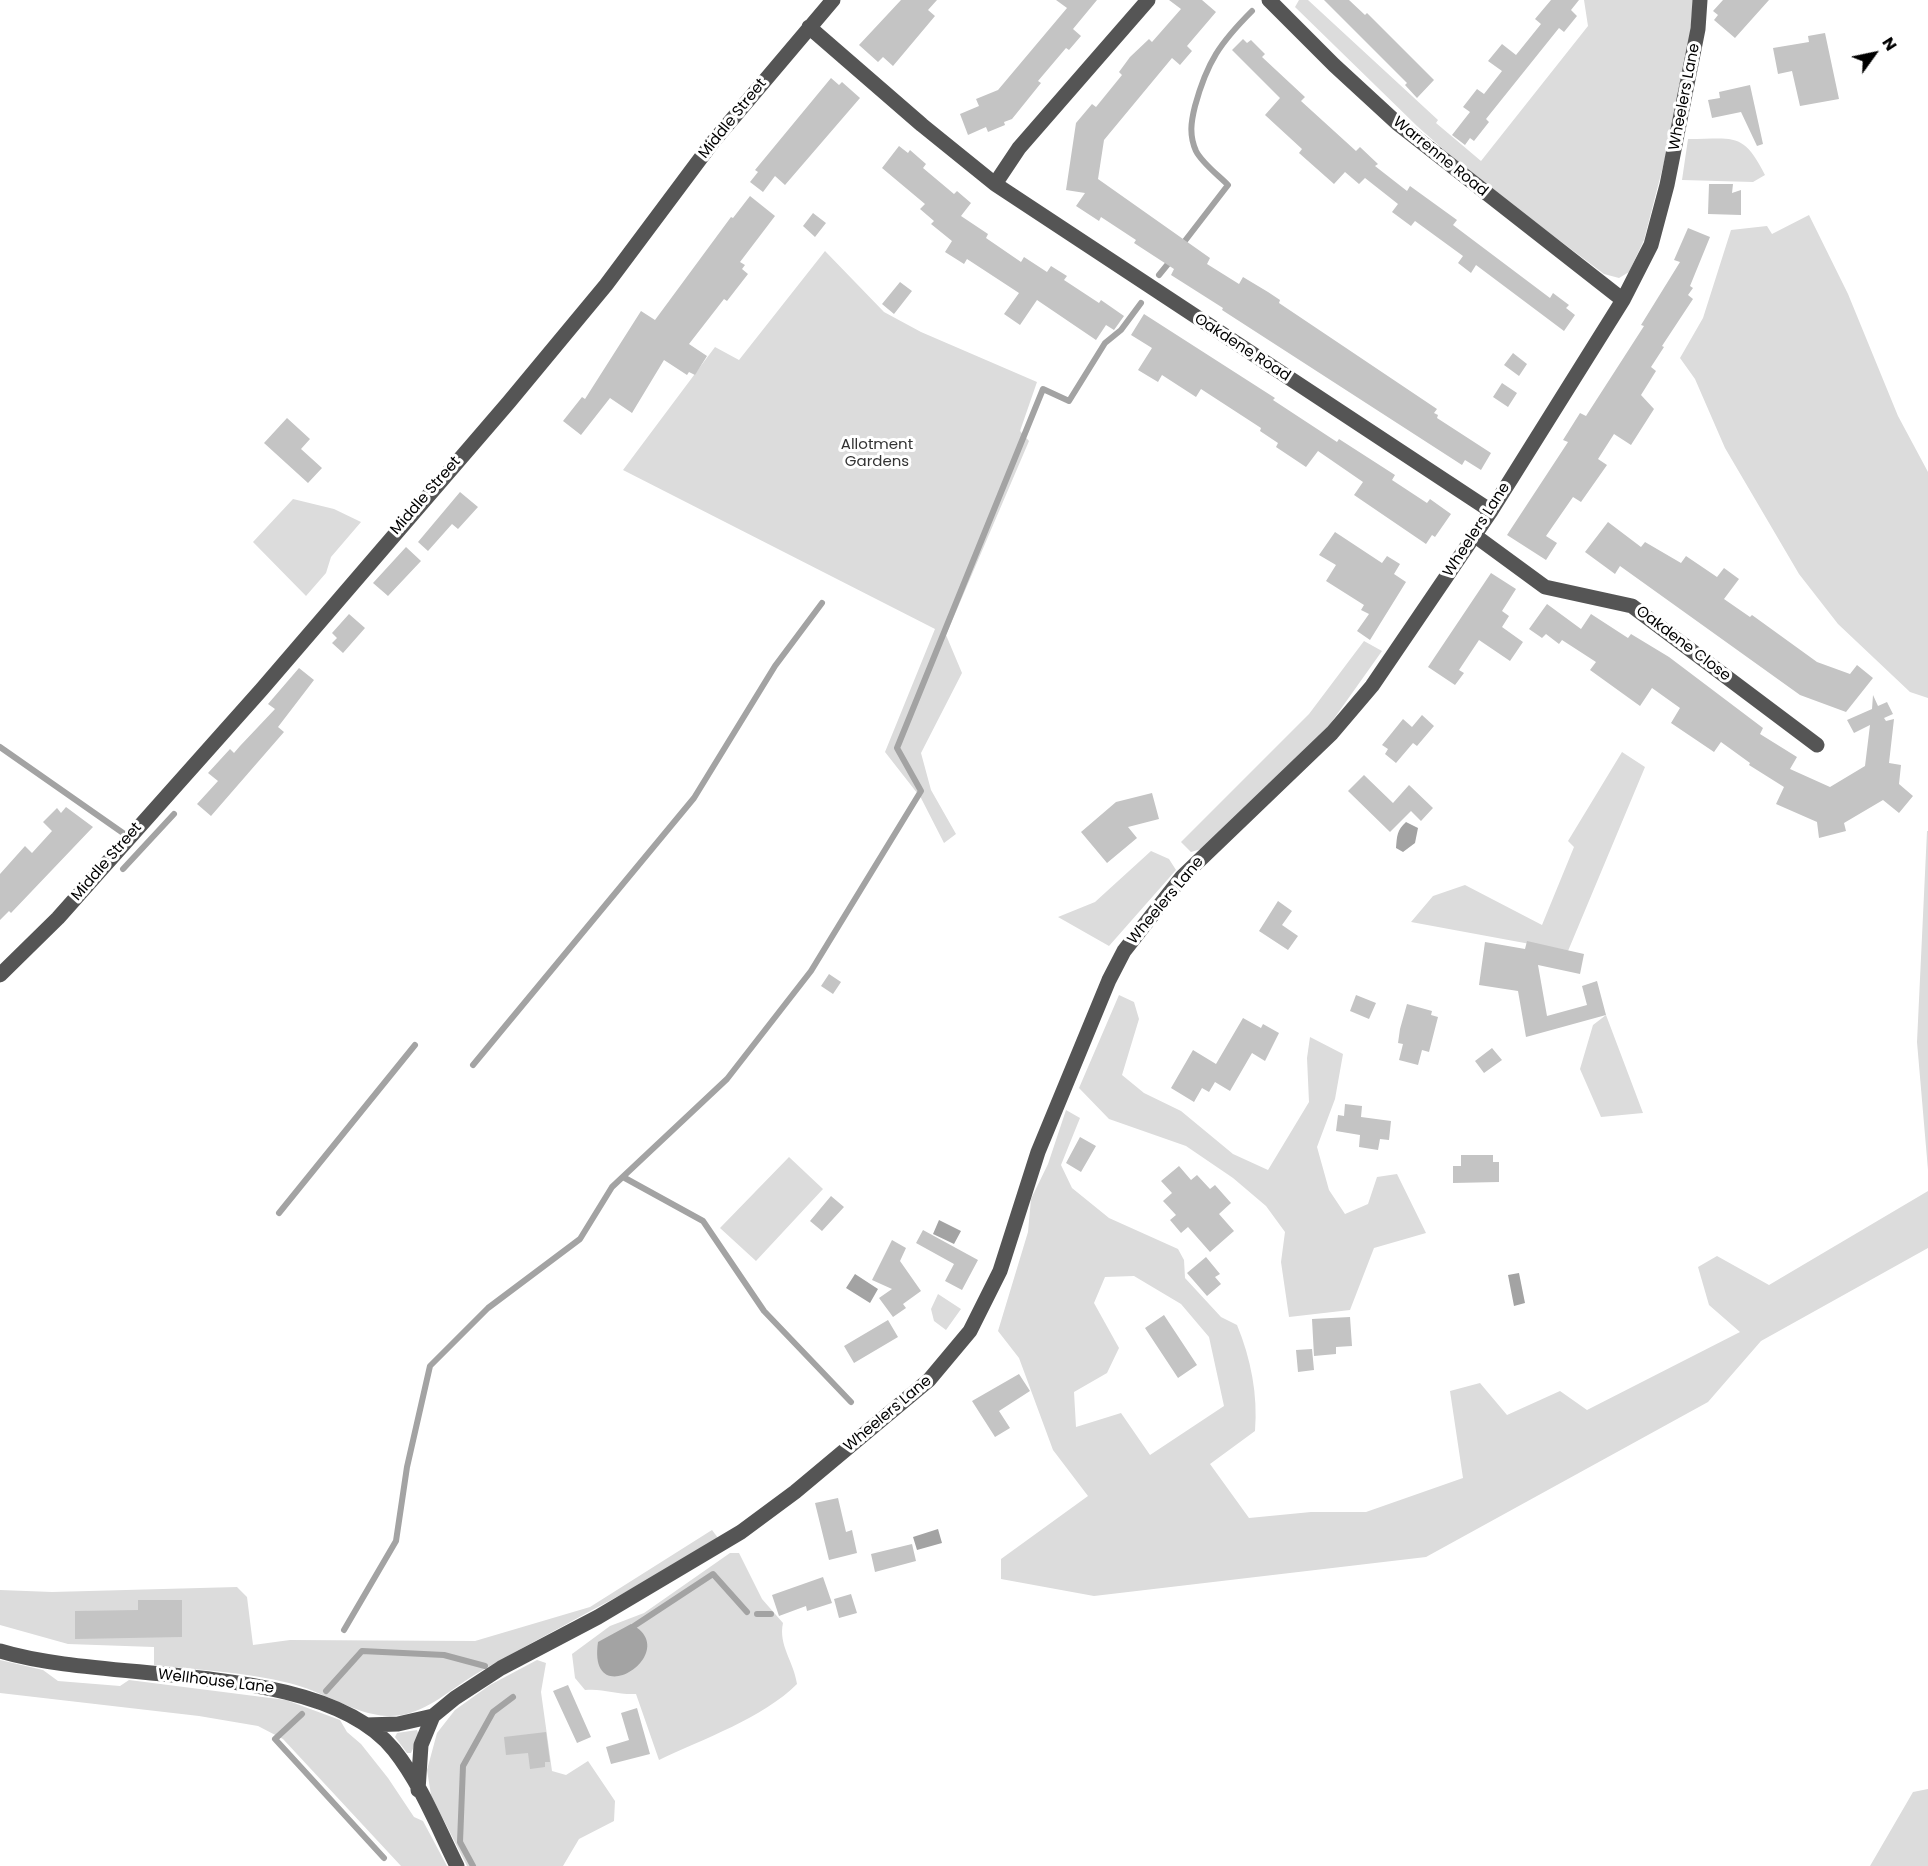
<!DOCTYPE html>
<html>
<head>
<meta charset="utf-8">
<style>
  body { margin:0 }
  #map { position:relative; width:1928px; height:1866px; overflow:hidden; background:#fff; font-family:Poppins,sans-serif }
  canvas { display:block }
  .north { position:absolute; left:1844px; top:24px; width:60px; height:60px; -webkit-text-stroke:4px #fff; paint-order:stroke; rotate:57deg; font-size:16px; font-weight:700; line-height:24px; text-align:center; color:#000 }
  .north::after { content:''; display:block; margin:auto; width:21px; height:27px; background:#000; clip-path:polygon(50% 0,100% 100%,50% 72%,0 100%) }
</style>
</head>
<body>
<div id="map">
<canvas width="1928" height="1866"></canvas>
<div class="north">N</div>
</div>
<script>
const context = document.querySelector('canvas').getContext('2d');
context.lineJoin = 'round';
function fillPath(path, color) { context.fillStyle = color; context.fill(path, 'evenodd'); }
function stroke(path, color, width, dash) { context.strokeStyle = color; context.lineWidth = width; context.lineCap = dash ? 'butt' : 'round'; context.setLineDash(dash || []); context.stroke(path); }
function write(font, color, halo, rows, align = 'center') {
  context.font = font + ' Poppins,sans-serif'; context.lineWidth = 6; context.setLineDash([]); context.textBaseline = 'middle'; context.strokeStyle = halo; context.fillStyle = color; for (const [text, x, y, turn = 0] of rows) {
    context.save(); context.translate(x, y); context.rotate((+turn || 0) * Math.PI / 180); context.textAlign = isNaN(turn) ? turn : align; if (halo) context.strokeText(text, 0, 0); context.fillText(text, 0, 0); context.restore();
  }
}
fillPath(new Path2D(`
  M1299 0H1308L1438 120 1436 123 1481 161 1588 26 1584 0H1693L1690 37 1669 143 1644 240 1629 272 1619 278 1604 274 1471 174 1417 126 1295 7Z
  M1688 139C1734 139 1743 131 1765 175L1753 182 1682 180Z
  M1809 215 1848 294 1898 416 1928 472V698L1910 692 1838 624 1799 574 1725 448 1695 379 1680 358 1703 318 1731 230 1767 226 1772 234Z
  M825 251 884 312 921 332 1037 382 1020 431 1029 441 946 635 962 673 921 753 931 790 956 834 944 843 921 798 885 752 935 629 623 470 715 347 739 360Z
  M293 499 334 509 361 522 331 557 326 573 306 596 253 542Z
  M1364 641 1382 651 1328 727 1201 849 1191 852 1181 842 1309 714Z
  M1622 752 1645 767 1568 951 1411 922 1433 896 1465 885 1542 925 1574 847 1568 841Z
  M1927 831H1928V1170L1917 1042Z
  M1151 851 1169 859 1176 870 1109 946 1058 917 1095 902Z
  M1119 995 1134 1002 1139 1019 1122 1075 1144 1093 1181 1111 1233 1154 1268 1170 1309 1102 1307 1058 1310 1037 1343 1054 1335 1099 1317 1147 1329 1190 1345 1214 1368 1204 1377 1177 1397 1174 1426 1233 1374 1248 1350 1310 1289 1317 1281 1262 1285 1232 1266 1206 1233 1178 1186 1146 1109 1119 1079 1088Z
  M1606 1015 1643 1113 1601 1117 1580 1069 1593 1025Z
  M1066 1110 1080 1118 1061 1165 1072 1188 1109 1218 1178 1249 1184 1260 1185 1278 1221 1317 1237 1325C1251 1359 1258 1395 1255 1431L1210 1464 1249 1518 1311 1512H1366L1463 1478 1450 1391 1480 1383 1507 1415 1560 1391 1587 1410 1740 1332 1709 1305 1698 1267 1717 1256 1769 1285 1928 1191V1248L1761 1341 1708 1402 1426 1557 1094 1596 1001 1579V1559L1088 1496 1053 1450 1019 1358 998 1331 1028 1232 1031 1199 1048 1164ZM1134 1276 1181 1304 1209 1337 1224 1406 1150 1455 1121 1413 1076 1427 1074 1392 1107 1373 1119 1348 1094 1303 1105 1277Z
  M789 1157 823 1189 756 1261 720 1228Z
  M938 1294 961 1309 946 1330 934 1321 931 1309Z
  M712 1530 718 1538C650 1581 578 1617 508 1656 493 1664 478 1672 465 1681 441 1697 419 1717 387 1716 353 1714 323 1691 289 1683 245 1672 198 1670 154 1665V1647L68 1644 0 1625V1590L52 1592 237 1587 247 1597 253 1645 290 1640 475 1641 590 1607Z
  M730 1553H739L762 1599 783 1623C778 1645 794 1662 797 1684 763 1718 703 1739 659 1760L636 1694C617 1695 603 1688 585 1690L575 1678 572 1654 610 1626 644 1613Z
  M0 1660 43 1670 58 1681 120 1686 129 1680 286 1700 340 1720 347 1732 361 1744 388 1778 414 1817 423 1821 447 1866H401L283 1739 258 1726 199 1716 0 1693Z
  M537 1660 546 1663 541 1692 552 1771 566 1775 588 1761 615 1801 614 1821 579 1839 563 1866H467L431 1795 427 1770 437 1733 455 1710 490 1685Z
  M417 1730 419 1735 411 1753H407L395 1737 397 1733Z
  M1928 1789V1866H1870L1913 1792Z`), '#dcdcdc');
fillPath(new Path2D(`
  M1406 822 1418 828 1415 843 1403 852 1396 848C1397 836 1397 830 1406 822Z
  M939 1220 961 1231 954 1244 933 1234Z
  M1519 1273 1525 1303 1514 1306 1508 1275Z
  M855 1274 878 1289 870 1303 846 1288Z
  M938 1529 942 1543 917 1550 913 1537Z
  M631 1624C685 1652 587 1716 598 1642Z`), '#a3a3a3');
stroke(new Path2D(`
  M1181 246 1228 185C1218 175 1202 163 1196 151 1189 135 1191 122 1195 106 1207 62 1220 43 1252 11
  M1159 275 1172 259
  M0 747 123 833
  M123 869 174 814
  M473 1065 694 798 775 666 822 603
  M623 1177 703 1221 764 1311 851 1402
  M279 1213 415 1045
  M757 1614H771
  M634 1626 713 1574 747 1612
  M344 1630 396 1541 407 1467 430 1366 488 1308 580 1239 612 1187 727 1079 811 971 921 791 897 748 1043 389 1069 401 1105 343 1121 330 1141 303
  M326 1691 362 1651 444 1655 485 1666
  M302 1714 275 1739 384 1858
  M473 1866 460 1842 463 1766 493 1712 513 1697`), '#a3a3a3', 6);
fillPath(new Path2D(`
  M901 0H937L928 10 935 16 893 66 883 57 878 62 859 45Z
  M1056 0H1097L1073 29 1081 36 1069 50 1066 48 1038 81 1041 83 1012 119 1004 122 1005 125 988 132 986 127 968 135 960 114 979 106 976 99 998 90 1067 8Z
  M1169 0H1202L1216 12 1187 46 1192 51 1180 65 1172 58 1104 140 1098 179 1210 258 1207 264 1239 284 1243 277 1268 292 1280 300 1279 303 1437 409 1434 413 1438 415 1437 418 1491 453 1481 470 1465 460 1462 465 1222 310 1223 308 1171 275 1174 269 1134 243 1136 240 1101 217 1099 221 1076 206 1085 193 1066 190 1076 123 1092 104 1096 107 1122 75 1119 72 1130 57 1149 39 1152 42 1181 9Z
  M1324 0H1349L1365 15 1367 13 1434 80 1417 98 1405 85 1407 83Z
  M1551 0H1579L1571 10 1577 16 1564 32 1559 28 1486 119 1489 122 1474 141 1470 138 1465 145 1452 135 1470 112 1463 107 1477 89 1484 94 1502 71 1488 61 1502 44 1516 55 1541 24 1535 19Z
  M1723 0H1769L1735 38 1714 20 1718 15 1713 11Z
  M1825 33 1839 99 1800 106 1792 71 1778 74 1773 48 1809 42 1808 36Z
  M1243 39 1247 43 1251 40 1265 54 1262 57 1305 97 1301 101 1356 151 1360 147 1378 164 1375 166 1407 191 1410 186 1457 220 1453 225 1550 298 1553 293 1569 305 1566 308 1575 315 1564 331 1476 265 1471 273 1458 263 1463 256 1415 221 1411 226 1392 212 1398 204 1365 178 1359 184 1345 172 1334 184 1299 153 1302 149 1265 115 1280 98 1232 50Z
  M831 78 839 85 842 82 860 98 785 185 775 176 763 192 750 182 758 172 755 170Z
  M1750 85 1763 144 1757 146 1741 112 1712 118 1708 100 1720 98 1719 92Z
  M899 146 908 153 910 150 926 164 923 168 954 194 957 191 971 203 961 216 988 234 986 238 1021 262 1024 257 1047 272 1051 266 1067 276 1064 280 1099 303 1101 300 1124 316 1114 330 1106 325 1096 340 1037 300 1020 325 1004 314 1019 293 967 259 964 264 945 252 952 241 931 224 934 221 920 209 925 204 882 168Z
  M1709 184H1733L1732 193 1741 190V215L1708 214Z
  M750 196 775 216 740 262 745 265 742 269 748 274 727 301 724 299 689 344 707 356 695 375 689 372 687 375 664 360 632 413 610 398 581 435 563 421 582 397 585 399 641 311 655 320 731 217 733 218Z
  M813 213 826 223 815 237 803 226Z
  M1688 228 1710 237 1690 286 1693 288 1688 295 1693 299 1662 346 1664 347 1651 367 1656 371 1641 395 1654 409 1631 445 1614 434 1598 459 1607 465 1581 502 1573 497 1546 536 1557 543 1546 560 1507 535 1568 442 1563 440 1580 413 1586 416 1644 326 1641 325 1680 262 1674 260Z
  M900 282 912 291 894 314 882 304Z
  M1144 314 1275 398 1273 400 1337 442 1339 439 1395 475 1392 480 1427 503 1430 499 1451 514 1435 537 1432 535 1426 544 1354 495 1363 482 1318 451 1306 467 1276 447 1278 443 1260 431 1261 428 1201 389 1196 397 1162 375 1158 382 1138 370 1152 348 1131 335Z
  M1513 353 1527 364 1519 376 1504 365Z
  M1502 383 1517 393 1508 407 1493 397Z
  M287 418 310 439 301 449 322 468 308 483 264 443Z
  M460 492 478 507 458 529 452 524 428 551 418 542Z
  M1608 522 1641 547 1645 542 1681 563 1686 556 1717 577 1724 568 1739 579 1724 599 1750 617 1752 615 1817 662 1850 674 1857 665 1873 678 1846 712 1800 695 1620 566 1615 574 1585 552Z
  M1335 532 1382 563 1387 556 1400 564 1394 574 1406 582 1370 640 1357 631 1369 614 1361 610 1364 605 1326 581 1336 565 1319 555Z
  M406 547 421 561 388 596 373 583Z
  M1491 573 1516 589 1502 611 1509 616 1502 627 1523 642 1510 661 1479 640 1459 670 1464 673 1455 685 1428 667Z
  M1547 604 1581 629 1591 614 1628 638 1631 634 1669 657 1763 728 1760 734 1797 757 1790 769 1830 787 1865 766 1870 725 1854 733 1847 720 1872 709 1873 695 1878 706 1887 702 1893 714 1884 718 1886 721 1894 719 1889 763 1901 765 1899 784 1913 796 1899 813 1883 800 1844 823 1846 831 1819 838 1817 822 1776 804 1784 787 1749 765 1750 763 1721 742 1714 752 1671 723 1680 708 1652 688 1640 706 1590 670 1596 662 1562 640 1559 644 1546 634 1542 638 1529 629Z
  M349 614 365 628 343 653 332 643 337 638 332 633Z
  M299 668 314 680 278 727 284 732 211 816 197 804 218 781 208 773 230 749 234 753 240 746 275 709 268 704Z
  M1422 715 1434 726 1417 746 1413 743 1396 763 1385 754 1388 749 1382 745 1403 719 1412 727Z
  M1364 775 1393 803 1409 785 1433 808 1421 821 1411 811 1390 832 1348 791Z
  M1152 793 1159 819 1128 827 1137 838 1107 863 1081 832 1116 802Z
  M66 807 93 827 11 913 9 911 0 920V874L25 846 32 853 52 831 43 822 57 808 61 813Z
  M1278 901 1292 911 1282 925 1298 936 1288 950 1259 931Z
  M1527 941 1584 954 1580 974 1538 965 1547 1016 1587 1005 1582 986 1597 981 1606 1015 1526 1037 1518 991 1479 985 1485 942 1525 949Z
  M829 974 841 982 833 994 821 986Z
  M1356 995 1376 1003 1369 1019 1350 1011Z
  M1407 1004 1432 1011 1431 1015 1438 1017 1429 1052 1422 1050 1418 1065 1399 1060 1403 1044 1398 1043 1400 1029Z
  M1243 1018 1261 1028 1263 1024 1279 1033 1265 1061 1252 1053 1230 1091 1215 1082 1209 1092 1202 1088 1194 1102 1171 1088 1193 1050 1216 1064Z
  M1492 1048 1502 1060 1484 1073 1475 1061Z
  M1345 1104 1362 1106 1361 1117 1391 1121 1389 1140 1380 1139 1378 1150 1359 1147 1360 1135 1336 1131 1338 1115 1344 1116Z
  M1080 1137 1096 1146 1081 1172 1066 1163Z
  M1461 1155H1493V1162H1499V1182L1453 1183V1166H1461Z
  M1179 1166 1191 1180 1197 1175 1210 1189 1215 1185 1231 1203 1219 1214 1234 1231 1210 1252 1188 1227 1181 1233 1170 1220 1176 1215 1163 1201 1172 1193 1161 1181Z
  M831 1196 844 1207 822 1231 810 1221Z
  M923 1230 978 1260 962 1290 945 1281 954 1264 916 1243Z
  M892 1240 906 1248 900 1261 921 1291 903 1304 906 1308 893 1317 879 1298 892 1289 872 1280Z
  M1206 1257 1220 1274 1215 1277 1221 1284 1207 1296 1187 1273Z
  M1164 1315 1197 1365 1178 1378 1145 1328Z
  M1350 1317 1352 1346 1336 1347V1354L1314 1356 1312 1319Z
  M888 1320 898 1337 854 1363 844 1346Z
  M1312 1349 1314 1370 1298 1372 1296 1350Z
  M1019 1374 1030 1391 999 1411 1010 1428 995 1437 972 1401Z
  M838 1498 846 1532 852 1530 857 1553 829 1560 815 1503Z
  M912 1544 916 1561 875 1572 871 1554Z
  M823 1577 832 1603 807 1611 806 1606 779 1616 772 1595Z
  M851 1594 857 1613 839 1618 834 1599Z
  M138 1600H182V1637L75 1639V1611L138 1610Z
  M568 1685 591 1737 577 1743 553 1691Z
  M637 1708 650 1754 611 1764 606 1747 629 1740 621 1713Z
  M546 1732 550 1762H545V1767L530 1769 528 1753 506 1755 504 1737Z`), '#c4c4c4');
stroke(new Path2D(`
  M1269 0 1334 65 1397 123 1623 300
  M809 27 922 125 995 184 1491 511
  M995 184 1019 148 1148 0
  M1474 535 1545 587 1632 606 1817 745
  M0 975 58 918 262 689 509 402 606 285 712 143 833 0
  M0 1651C107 1684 322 1660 394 1750 421 1784 438 1828 457 1866
  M366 1725 398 1724 433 1716
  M418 1790 421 1745 433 1716 455 1698 501 1668 598 1617 741 1532 795 1492 929 1380 970 1331 1000 1271 1038 1152 1109 980 1124 951 1182 877 1332 733 1372 686 1491 511 1623 300 1651 245 1667 185 1698 29 1700 0`), '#555', 15);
write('15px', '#000', '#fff', [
  ["Wheelers Lane",1685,97,-79],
  ["Middle Street",733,119,-51],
  ["Warrenne Road",1440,157,39],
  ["Oakdene Road",1242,348,33],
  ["Middle Street",426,496,-49],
  ["Wheelers Lane",1477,530,-57],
  ["Oakdene Close",1683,644,37],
  ["Middle Street",107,862,-49],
  ["Wheelers Lane",1166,901,-50],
  ["Wheelers Lane",888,1414,-40],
  ["Wellhouse Lane",216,1682,7]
]);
write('15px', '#333', '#fff', [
  ["Allotment",877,445],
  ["Gardens",877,462]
]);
</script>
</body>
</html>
